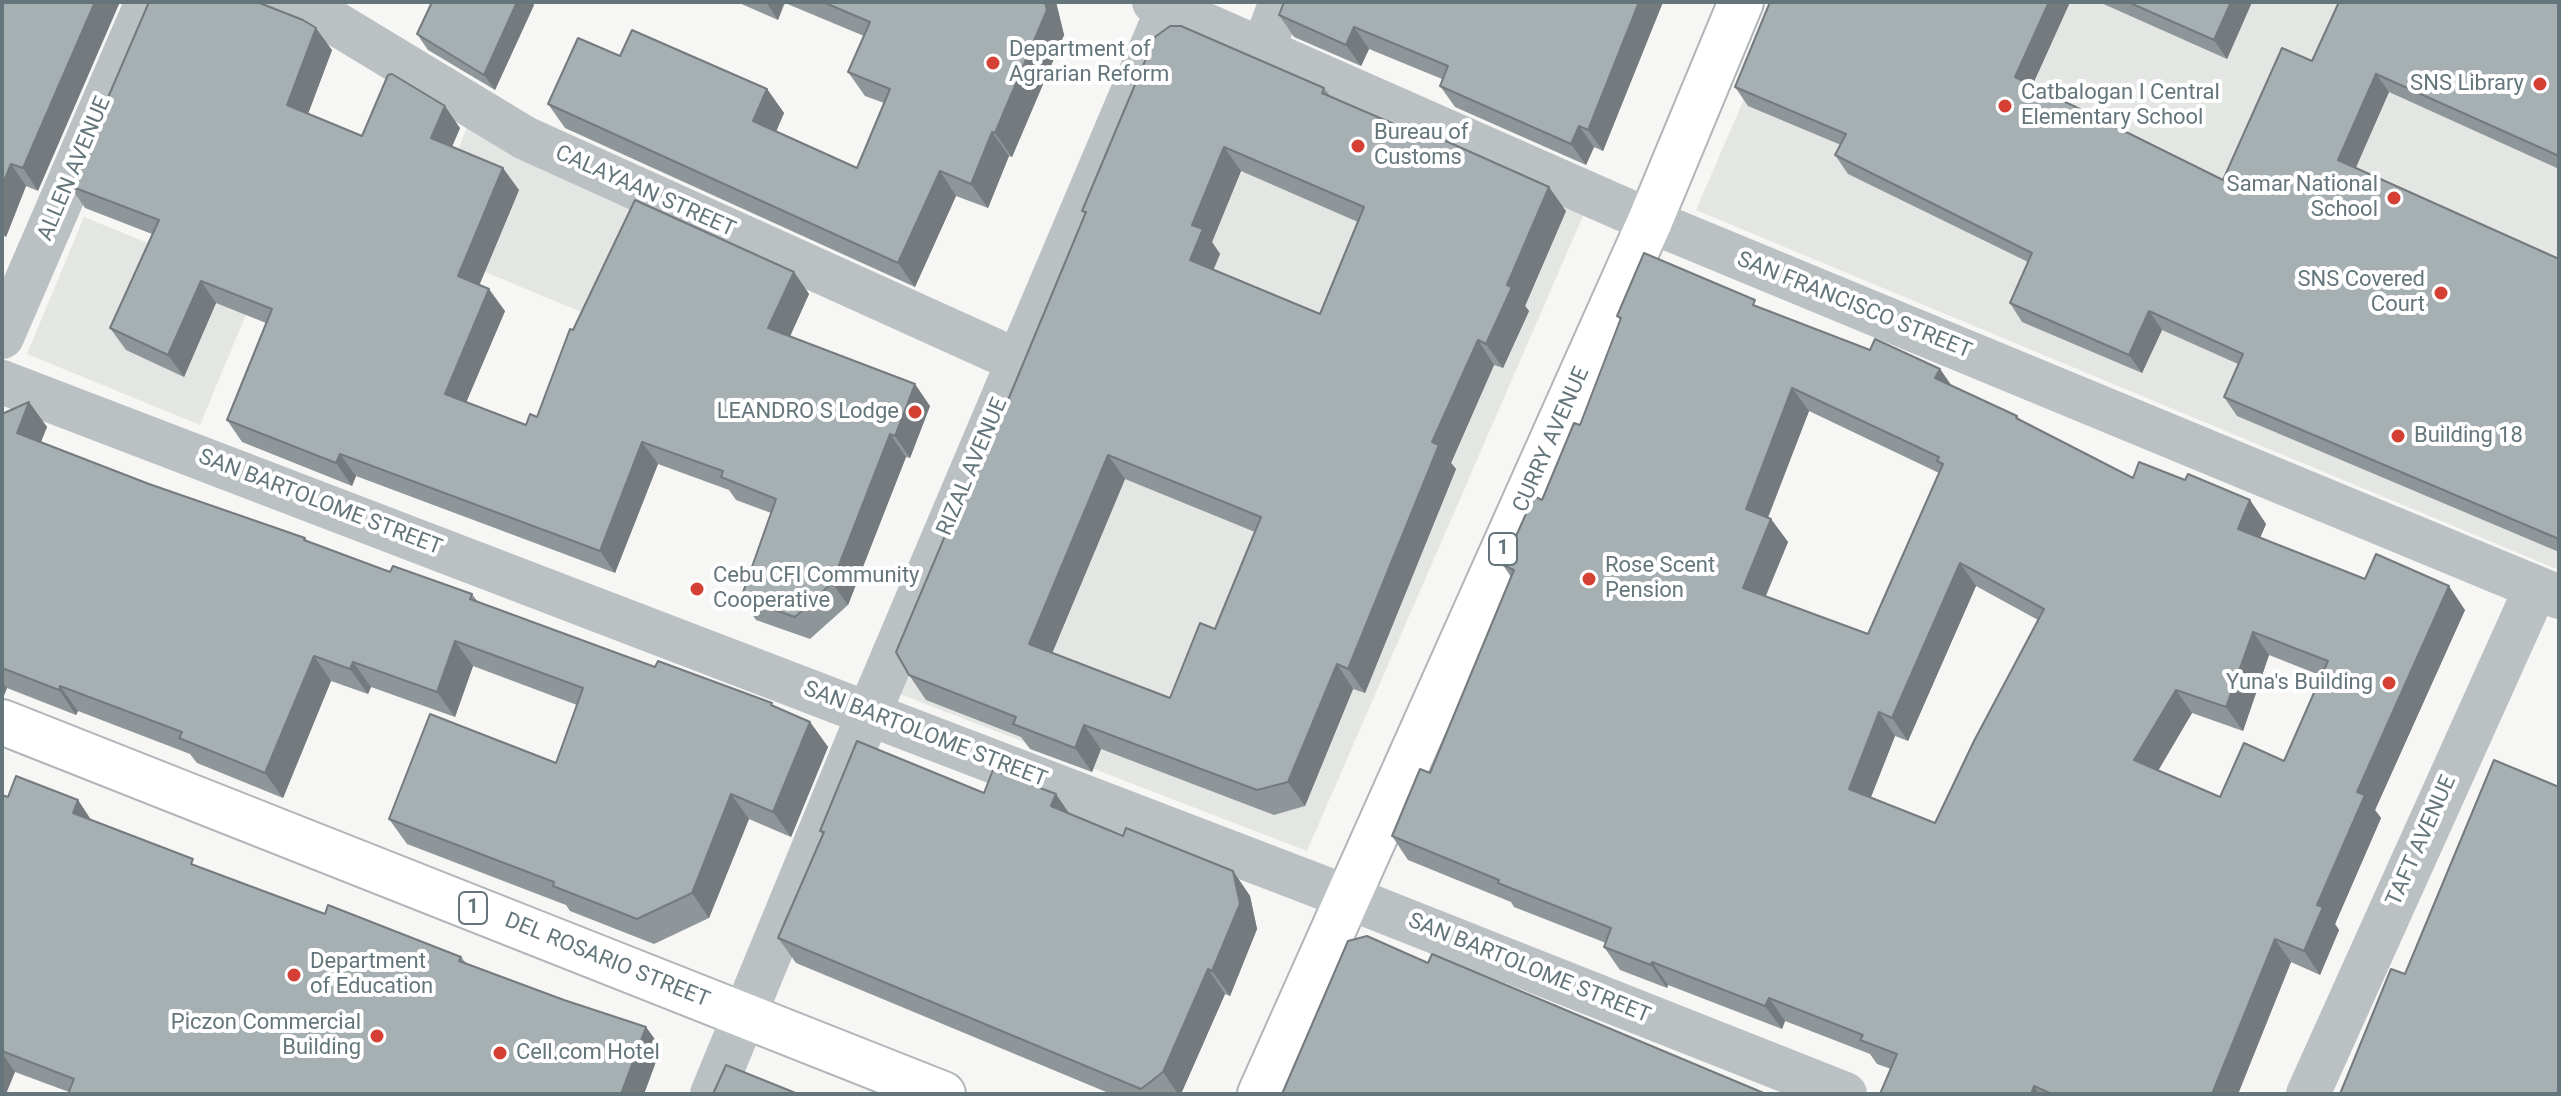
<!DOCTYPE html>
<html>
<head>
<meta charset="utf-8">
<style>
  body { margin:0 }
  #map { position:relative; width:2561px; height:1096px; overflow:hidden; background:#f6f6f4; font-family:Roboto,sans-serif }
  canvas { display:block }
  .frame { position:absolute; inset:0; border:4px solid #64767c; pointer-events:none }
</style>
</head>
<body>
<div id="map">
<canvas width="2561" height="1096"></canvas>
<div class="frame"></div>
</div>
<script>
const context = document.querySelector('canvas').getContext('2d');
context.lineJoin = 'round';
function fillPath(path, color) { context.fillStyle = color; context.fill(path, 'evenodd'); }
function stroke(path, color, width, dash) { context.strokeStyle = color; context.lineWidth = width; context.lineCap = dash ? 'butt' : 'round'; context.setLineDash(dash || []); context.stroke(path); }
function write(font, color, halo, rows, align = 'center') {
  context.font = font + ' Roboto,sans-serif'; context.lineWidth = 8; context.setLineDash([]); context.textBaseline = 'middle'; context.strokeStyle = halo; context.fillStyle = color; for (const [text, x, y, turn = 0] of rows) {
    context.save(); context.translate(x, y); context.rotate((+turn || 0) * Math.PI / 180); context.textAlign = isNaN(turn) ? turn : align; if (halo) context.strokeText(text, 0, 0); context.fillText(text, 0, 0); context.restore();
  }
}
fillPath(new Path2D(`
  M1786 2H2559V570L1696 210Z
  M1175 32 1586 209 1307 851 897 693Z
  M467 128 640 199 591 316 418 244Z
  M84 217 175 254 286 218 200 425 27 354Z`), '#e4e6e4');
const major = new Path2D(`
  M2 722 943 1094
  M1260 1094 1650 221 1741 2`);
stroke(major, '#afb5b8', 48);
stroke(new Path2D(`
  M283 2 330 20 525 138 1018 361
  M1154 2 1650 221 2559 597
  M1263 49 1281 2
  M2 337 147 2
  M2 382 1347 897 1845 1094
  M712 1094 869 713 1168 8
  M2308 1094 2536 588`), '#bbc1c3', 44);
stroke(major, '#fff', 44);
fillPath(new Path2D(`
  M2 2 38 191 26 186 6 237 2 235Z
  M737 2H1056L1064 35 1012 157 1009 156 988 208 956 196 915 287 565 128 548 104 620 56 767 89 784 113 776 132 857 168 884 103 865 96 848 72 864 36 785 3 778 20Z
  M1284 2H1663L1603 151 1594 147 1586 165 1455 107 1440 86 1442 79 1369 49 1361 66 1294 37 1279 15Z
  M1770 2H2070L2032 86 2223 180 2312 61 2559 2V169L2389 92 2355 168 2559 259V552L2237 416 2224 397 2238 364 2162 330 2142 373 2022 322 2010 303 2028 262 1848 174 1835 155 1841 145 1748 106 1735 87Z
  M2099 2H2252L2227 59Z
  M259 3 332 50 308 114 362 136 460 128 452 147 519 190 479 285 505 311 466 402 526 425 537 417 573 330 794 272 809 294 790 336 930 406 910 458 906 457 848 605 810 639 756 620 741 598 771 513 736 500 729 490 658 464 615 573 356 476 352 486 242 442 227 420 266 323 216 303 184 377 126 350 110 328 152 234 85 208 70 186Z
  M534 5 495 90 428 50 417 34Z
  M1324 88 1331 97 1566 211 1525 306 1529 311 1503 368 1494 365 1451 463 1456 469 1365 693 1353 689 1305 806 1274 815 1101 749 1092 772 1030 749 1021 737 926 700 909 675 1001 417 1085 214 1082 211ZM1241 171 1358 222 1320 314 1213 270 1220 254 1212 242ZM1125 479 1255 532 1215 629 1170 698 1052 653Z
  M1762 309 1870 350 1940 369 1951 385 2017 416 2021 421 2133 478 2185 480 2250 500 2266 524 2260 538 2365 579 2465 610 2375 810 2381 818 2335 924 2339 930 2320 975 2291 962 2238 1094H1880L1891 1069 1877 1064 1870 1054 1785 1021 1782 1029 1668 985 1667 988 1620 970 1604 947 1606 943 1514 907 1511 902 1408 860 1392 836 1430 773 1511 577 1503 565 1542 500 1580 425 1620 320 1617 316ZM1809 411 1939 473 1868 634 1766 596 1788 542 1771 519 1768 518ZM1976 586 2038 620 1935 823 1871 797 1895 736 1908 741ZM2269 655 2322 676 2284 761 2220 797 2158 770 2192 713 2243 731Z
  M29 402 47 427 41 442 149 484 305 538 308 542 390 572 472 594 478 602 655 667 774 707 810 722 828 747 791 837 749 819 709 918 654 944 570 911 566 905 407 844 389 819 556 763 577 705 473 666 455 717 371 687 368 694 331 681 283 798 197 763 190 754 78 711 76 715 7 688 2 698V414Z
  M984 793 1070 814 1123 836 1233 871 1250 896 1257 929 1230 996 1225 994 1181 1094H1111L796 963 778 938 823 835 820 831Z
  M2 795 8 797 78 800 92 821 199 867 325 914 461 957 466 963 564 1000 646 1027 661 1048 644 1094H68L69 1092 15 1072 2 1094Z`), '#8f9699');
fillPath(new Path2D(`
  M95 2H120L38 191 23 168Z
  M517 2H532L534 5 495 90 484 75Z
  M766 2H784L778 20Z
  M1045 2H1056L1064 35 1012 157 995 133Z
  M1639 2H1663L1603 151 1588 130Z
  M2049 2H2070L2028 95 2015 77Z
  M2231 2H2252L2227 59 2214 40Z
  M1354 27 1369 49 1361 66 1346 45Z
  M316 28 332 50 303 127 287 105Z
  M2376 74 2389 92 2351 179 2338 160Z
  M767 89 784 113 770 145 753 121Z
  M445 106 460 128 446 160 431 138Z
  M1579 126 1594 147 1586 165 1571 144Z
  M992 132 1009 156 988 208 971 184Z
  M1224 147 1241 171 1212 242 1220 254 1207 285 1190 260 1192 225Z
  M11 164 26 186 6 237 2 231V186Z
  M503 168 519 190 474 298 458 276Z
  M940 171 956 196 915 287 898 263Z
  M1549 187 1566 211 1525 306 1529 311 1503 368 1486 344 1507 285Z
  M794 272 809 294 784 350 768 328Z
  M201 281 216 303 184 377 168 355Z
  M489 289 505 311 460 417 445 394Z
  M2149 311 2162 330 2142 373 2129 355Z
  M1478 340 1494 365 1451 463 1456 469 1365 693 1348 669 1432 442Z
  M1940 369 1956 392 1935 378Z
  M915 384 930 406 910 458 895 436Z
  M1792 388 1809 411 1762 532 1746 509Z
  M29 402 47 427 34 458 17 433Z
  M890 434 906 457 848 605 832 583Z
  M642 442 658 464 615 573 600 551Z
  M340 454 356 476 352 486 336 463Z
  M1108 455 1125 479 1046 668 1029 644Z
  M2250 500 2266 524 2254 552 2238 529Z
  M1771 519 1788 542 1759 611 1743 588Z
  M1960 563 1976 586 1908 741 1892 718Z
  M2449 586 2465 610 2375 810 2381 818 2335 924 2339 930 2320 975 2304 951 2317 905 2357 792Z
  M2253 632 2269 655 2243 731 2226 707Z
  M455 641 473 666 455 717 437 692Z
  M314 656 331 681 283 798 265 773Z
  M353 662 371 687 368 694 350 669Z
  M1337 664 1353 689 1305 806 1288 782Z
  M2 682 7 688 3 698 2 696Z
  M60 686 78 711 76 715 59 690Z
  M2176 690 2192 713 2151 783 2134 760Z
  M1879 712 1895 736 1865 812 1849 789Z
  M810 722 828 747 791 837 773 812Z
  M1084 725 1101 749 1092 772 1075 748Z
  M731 794 749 819 709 918 692 893Z
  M1056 794 1073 819 1051 806Z
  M78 800 92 822 73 813Z
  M1233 871 1250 896 1257 929 1230 996 1212 971Z
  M2275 939 2291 962 2238 1094H2212Z
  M1652 962 1668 985 1667 988 1651 965Z
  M1208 969 1225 994 1181 1094H1178L1163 1072Z
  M1769 998 1785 1021 1782 1029 1765 1006Z
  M646 1027 661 1048 644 1094H621Z
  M2 1053 15 1072 6 1094H2Z
  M2034 1086 2039 1094H2031Z`), '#747a7d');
const building = new Path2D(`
  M2 2H95L23 168 11 164 2 186Z
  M149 2H257L303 20 316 28 287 105 362 136 388 75 392 74 445 106 431 138 503 168 458 276 489 289 445 394 526 425 530 414 537 417 570 329 573 330 635 200 794 272 768 328 915 384 895 436 890 434 832 583 795 617 741 598 776 499 721 477 723 471 642 442 600 551 340 454 336 463 227 420 272 309 201 281 168 355 110 328 159 220 70 186Z
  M432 2H517L484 75 417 34Z
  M823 2H1045L1047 10 995 133 992 132 971 184 940 171 898 263 548 104 578 38 620 56 632 30 767 89 753 121 857 168 890 89 848 72 870 22Z
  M1284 2H1639L1588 130 1579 126 1571 144 1440 86 1448 66 1354 27 1346 45 1279 15Z
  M1770 2H2049L2015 77 2223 180 2282 48 2312 61 2339 2H2559V156L2376 74 2338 160 2559 259V539L2224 397 2243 354 2149 311 2129 355 2010 303 2032 253 1835 155 1846 134 1735 87Z
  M2128 2H2231L2214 40Z
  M1170 26H1181L1324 88 1322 93 1417 134 1419 129 1549 187 1507 285 1512 287 1486 344 1478 340 1432 442 1439 445 1348 669 1337 664 1288 782 1257 790 1084 725 1075 748 1013 724 1016 717 909 675 896 652 996 415 1001 417 1086 212 1082 211 1155 37ZM1224 147 1364 207 1320 314 1190 260 1203 229 1192 225ZM1108 455 1261 517 1215 629 1200 623 1170 698 1029 644Z
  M1644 253 1755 300 1753 305 1870 350 1875 339 1940 369 1935 378 2017 416 2016 418 2133 478 2139 462 2185 480 2188 474 2250 500 2238 529 2365 579 2376 554 2449 586 2357 792 2365 795 2317 905 2323 907 2304 951 2275 939 2212 1094H2052L2034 1086 2031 1094H1880L1897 1054 1860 1040 1863 1035 1769 998 1765 1006 1652 962 1651 965 1604 947 1611 928 1498 883 1499 880 1392 836 1420 769 1430 773 1514 570 1503 565 1534 496 1542 500 1574 423 1580 425 1621 318 1617 316ZM1792 388 1939 457 1937 461 1943 464 1868 634 1743 588 1771 519 1746 509ZM1960 563 2044 609 1974 741 1935 823 1849 789 1879 712 1892 718ZM2253 632 2328 661 2284 761 2244 743 2220 797 2134 760 2176 690 2226 707Z
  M29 402 17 433 149 484 305 538 304 540 390 572 393 566 472 594 470 599 655 667 658 661 772 703 771 705 810 722 773 812 731 794 692 893 637 919 553 886 554 882 389 819 430 714 556 763 583 688 455 641 437 692 353 662 350 669 314 656 265 773 179 738 182 732 60 686 59 690 2 668V414Z
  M857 741 984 793 993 770 1056 794 1051 806 1123 836 1126 828 1233 871 1240 904 1212 971 1208 969 1163 1072 1141 1089 778 938 824 832 820 831Z
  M2494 760 2559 787V1094H2340L2391 969 2405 974Z
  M16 776 78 800 73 813 193 859 191 864 325 914 328 905 461 957 459 961 564 1000 646 1027 621 1094H68L74 1079 2 1051V795L8 797Z
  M1367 936 1428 963 1432 954 1766 1094H1282L1348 941Z
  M726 1065 798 1094H713Z`);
fillPath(building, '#a6afb2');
stroke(building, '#747a7d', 2);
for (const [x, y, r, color] of [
  [993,63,8,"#d54035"],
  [2540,84,8,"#d54035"],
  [2005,106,8,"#d54035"],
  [1358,146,8,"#d54035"],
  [2394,198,8,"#d54035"],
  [2441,293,8,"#d54035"],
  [915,412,8,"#d54035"],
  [2398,436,8,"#d54035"],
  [1589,579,8,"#d54035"],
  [697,589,8,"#d54035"],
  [2389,683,8,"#d54035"],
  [294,975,8,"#d54035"],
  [377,1036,8,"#d54035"],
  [500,1053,8,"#d54035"]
]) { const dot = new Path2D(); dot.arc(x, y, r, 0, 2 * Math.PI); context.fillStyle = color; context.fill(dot); stroke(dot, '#fff', 3); }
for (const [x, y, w] of [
  [1503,549,28],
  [473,908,28]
]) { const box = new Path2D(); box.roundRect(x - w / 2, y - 16, w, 32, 6); context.fillStyle = '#fff'; context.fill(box); stroke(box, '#64767c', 2); }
write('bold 20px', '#64767c', null, [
  ["1",1503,549],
  ["1",473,908]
]);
write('22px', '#64767c', '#fff', [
  ["Department of",1009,50],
  ["Agrarian Reform",1009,75],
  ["SNS Library",2524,84,"right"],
  ["Catbalogan I Central",2021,93],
  ["Elementary School",2021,118],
  ["Bureau of",1374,133],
  ["Customs",1374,158],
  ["Samar National",2378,185,"right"],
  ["School",2378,210,"right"],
  ["SNS Covered",2425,280,"right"],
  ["Court",2425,305,"right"],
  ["LEANDRO S Lodge",899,412,"right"],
  ["Building 18",2414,436],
  ["Rose Scent",1605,566],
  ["Pension",1605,591],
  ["Cebu CFI Community",713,576],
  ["Cooperative",713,601],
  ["Yuna's Building",2373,683,"right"],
  ["Department",310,962],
  ["of Education",310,987],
  ["Piczon Commercial",361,1023,"right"],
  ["Building",361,1048,"right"],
  ["Cell.com Hotel",516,1053]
], 'left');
write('22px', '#64767c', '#fff', [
  ["ALLEN AVENUE",75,169,-67],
  ["CALAYAAN STREET",645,192,24],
  ["SAN FRANCISCO STREET",1854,306,22],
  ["CURRY AVENUE",1552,440,-66],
  ["RIZAL AVENUE",973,467,-67],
  ["SAN BARTOLOME STREET",320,503,21],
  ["SAN BARTOLOME STREET",925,735,21],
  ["TAFT AVENUE",2422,841,-66],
  ["DEL ROSARIO STREET",607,961,22],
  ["SAN BARTOLOME STREET",1529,969,22]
]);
</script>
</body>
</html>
